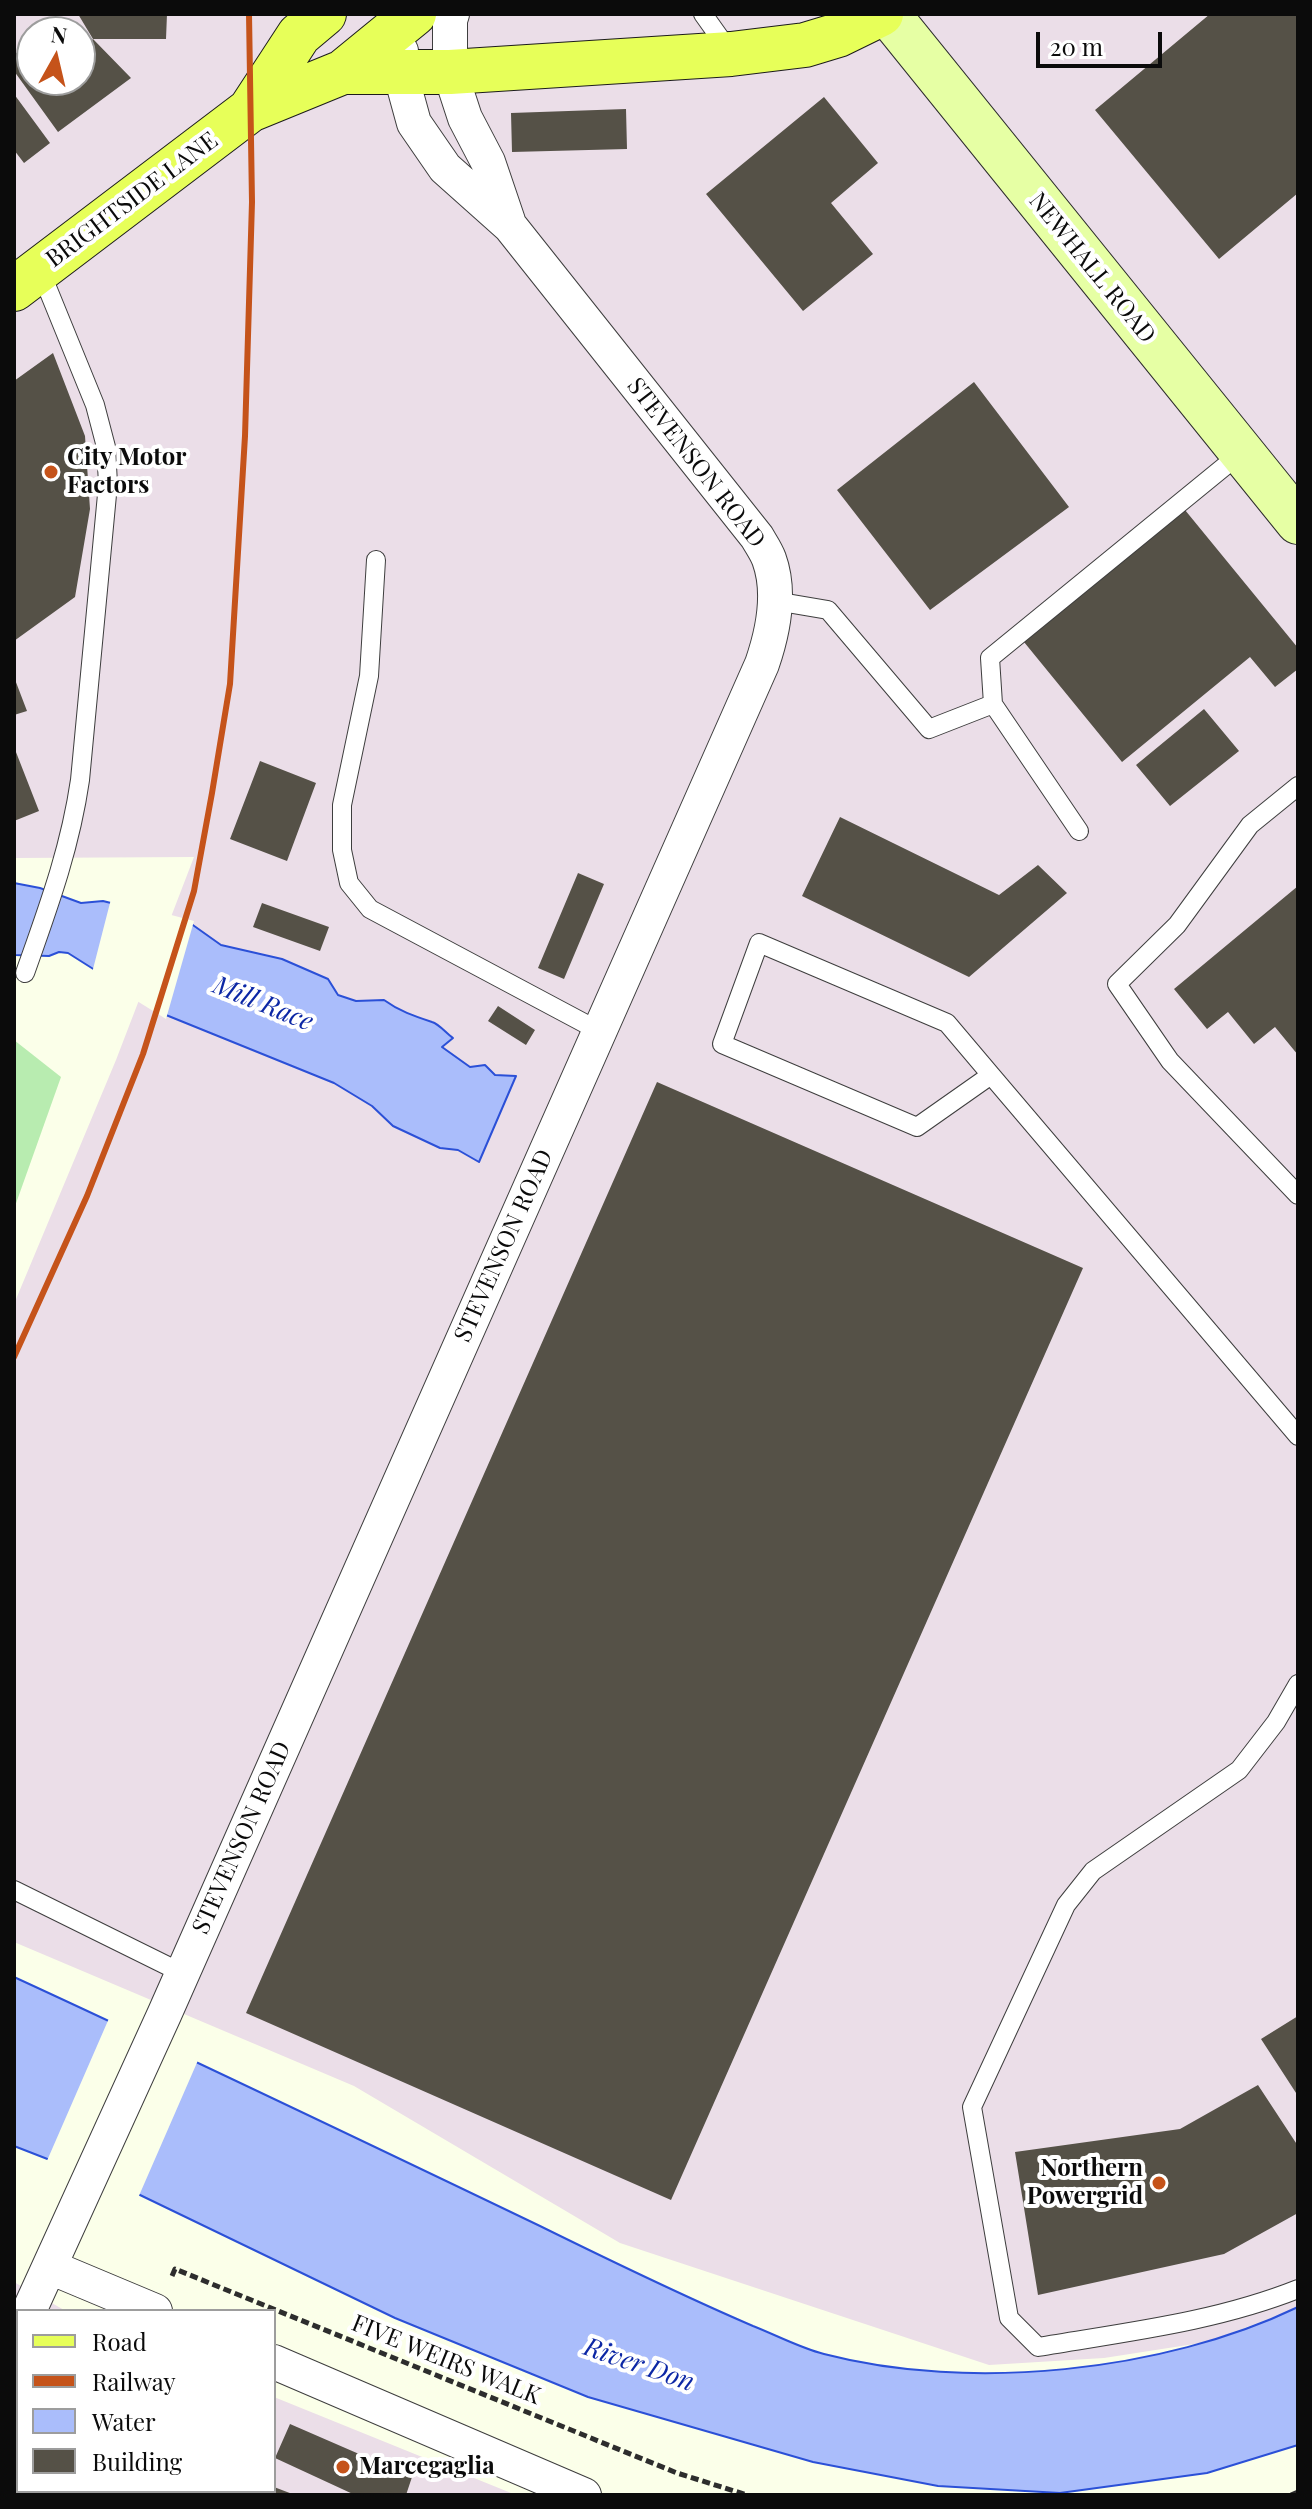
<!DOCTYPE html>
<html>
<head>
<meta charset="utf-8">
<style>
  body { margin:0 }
  #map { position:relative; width:1312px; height:2509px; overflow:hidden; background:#fbffe9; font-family:"Playfair Display",serif }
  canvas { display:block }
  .frame { position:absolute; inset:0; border:16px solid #0b0b0b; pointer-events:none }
  .legend { position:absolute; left:16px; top:2309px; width:260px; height:184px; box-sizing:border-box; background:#fff; border:2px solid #9d9d9d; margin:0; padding:10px 14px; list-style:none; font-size:24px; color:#0b0b0b }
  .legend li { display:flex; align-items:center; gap:16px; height:40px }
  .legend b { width:40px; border:2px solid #9d9d9d }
  .north { position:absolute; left:16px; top:16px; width:80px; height:80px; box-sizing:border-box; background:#fff; border:2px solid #9d9d9d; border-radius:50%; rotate:8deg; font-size:22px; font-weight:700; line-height:32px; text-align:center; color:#0b0b0b }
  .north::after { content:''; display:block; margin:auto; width:28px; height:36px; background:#c5531a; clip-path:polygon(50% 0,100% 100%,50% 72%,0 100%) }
  .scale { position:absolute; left:1036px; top:32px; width:126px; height:36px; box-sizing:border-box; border:4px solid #0b0b0b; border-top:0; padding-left:10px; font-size:24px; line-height:28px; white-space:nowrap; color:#0b0b0b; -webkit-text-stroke:6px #fff; paint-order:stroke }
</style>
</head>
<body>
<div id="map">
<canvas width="1312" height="2509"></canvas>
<div class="frame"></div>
<ul class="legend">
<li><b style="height:10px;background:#e7ff59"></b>Road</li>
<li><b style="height:10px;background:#c5531a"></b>Railway</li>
<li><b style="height:22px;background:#aabdfb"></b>Water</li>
<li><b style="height:22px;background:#555147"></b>Building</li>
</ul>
<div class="north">N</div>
<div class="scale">20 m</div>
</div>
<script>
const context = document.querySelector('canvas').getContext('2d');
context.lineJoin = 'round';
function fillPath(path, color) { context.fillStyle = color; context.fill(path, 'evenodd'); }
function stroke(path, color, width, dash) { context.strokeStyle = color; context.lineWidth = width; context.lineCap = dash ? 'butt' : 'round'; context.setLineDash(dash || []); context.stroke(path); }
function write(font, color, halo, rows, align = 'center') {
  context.font = font + ' "Playfair Display",serif'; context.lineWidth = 8; context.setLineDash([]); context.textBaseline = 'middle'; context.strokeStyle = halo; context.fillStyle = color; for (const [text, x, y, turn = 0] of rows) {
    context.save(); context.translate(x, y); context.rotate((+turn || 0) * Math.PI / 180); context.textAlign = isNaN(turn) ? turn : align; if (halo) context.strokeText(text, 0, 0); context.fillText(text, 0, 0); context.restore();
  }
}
fillPath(new Path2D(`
  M14 14H1298V2307L1295 2309 1207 2342 1104 2358 989 2365 620 2243 354 2086 14 1942V1304L116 1060 194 857 14 858ZM32 32H80V80H32Z
  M14 2282 66 2311H18V2491H274V2397L516 2495H14Z`), '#ebdee8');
fillPath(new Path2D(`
  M14 1040 61 1077 14 1209Z`), '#b8ecb0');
const water = new Path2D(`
  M14 883 40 888 81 903 103 901 190 923 221 945 282 959 328 979 338 995 356 1001 384 1000C399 1011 414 1016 432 1022 439 1024 446 1033 453 1038L442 1047 470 1067 485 1065 495 1075 516 1076 479 1162 458 1150 440 1148 393 1126 372 1106 334 1083 166 1015 68 953 59 952 49 956 14 955Z
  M14 1977C190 2058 365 2142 540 2226 611 2261 681 2295 753 2326 776 2335 800 2348 824 2354 969 2392 1163 2372 1298 2307V2445L1207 2473 1060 2493 938 2486 813 2462 588 2397 395 2318 140 2195 14 2146Z`);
fillPath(water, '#aabdfb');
stroke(water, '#2b50d7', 2);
fillPath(new Path2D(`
  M111 899 194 921 166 1019 92 973Z
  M110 2016 199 2058 138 2198 46 2163Z`), '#fbffe9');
fillPath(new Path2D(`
  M78 14H167L166 39H93Z
  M1210 14H1298V193L1219 259 1095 110Z
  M93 39 131 78 58 132 14 71V55L26 45 32 52V80H80V50Z
  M14 94 50 143 24 163 14 150Z
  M824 97 878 163 831 203 873 254 803 311 706 194Z
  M626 109 627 149 512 152 511 113Z
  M53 353 85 436 90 509 75 597 14 641V381Z
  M974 382 1069 507 930 610 837 490Z
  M1185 510 1298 648V669L1275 687 1250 657 1122 762 1024 642Z
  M14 677 27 711 14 715Z
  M1204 709 1239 751 1170 806 1136 765Z
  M14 747 39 811 14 821Z
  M260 761 316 783 287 861 230 839Z
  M840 817 999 895 1038 865 1067 893 969 977 802 896Z
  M578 873 604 884 564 979 538 968Z
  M1298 886V1055L1275 1027 1254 1044 1228 1012 1207 1029 1174 989Z
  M262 903 329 927 320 951 253 927Z
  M498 1006 535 1030 526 1045 488 1021Z
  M657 1082 1083 1268 671 2200 246 2013Z
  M1298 2016V2096L1261 2039Z
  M1258 2085 1298 2146V2213L1224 2254 1038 2295 1015 2152 1180 2129Z
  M290 2424 412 2477 406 2495H355L275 2458Z
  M18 2460V2491H204L213 2495H14V2469Z
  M274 2487 295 2495H227L229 2491H274Z`), '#555147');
const service = new Path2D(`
  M703 14 730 52
  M376 560 369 676 342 805V850L349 883 370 909 599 1031
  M775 601 828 610 929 729 993 704
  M1298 786 1250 825 1177 925 1117 984 1170 1061 1298 1195
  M1079 831 993 704 990 658 1241 453
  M25 973C48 908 70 849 80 780L108 484 106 447 95 405 40 270
  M991 1075 917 1127 722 1044 759 943 947 1023 991 1075 1298 1436
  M1298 1684 1276 1722 1239 1770 1093 1871 1066 1905 972 2107 1009 2318 1038 2347C1126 2332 1215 2322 1298 2289
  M14 1890 182 1973`);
const minor = new Path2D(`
  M452 14 450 20V72L465 118 488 162 508 221
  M50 2267 155 2311
  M29 2311 164 2015 762 664C773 632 781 592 769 559 766 551 761 544 757 537L510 226 445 168 414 123 400 72 401 51
  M14 2341 18 2333
  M274 2362 584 2495`);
const secondary = new Path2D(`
  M888 14 1298 522`);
const primary = new Path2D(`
  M343 72H450L731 54 805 45 838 35 881 14
  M250 110 299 35 324 14
  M14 289 250 110 343 72 414 14`);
stroke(service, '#3e3e3e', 20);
stroke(minor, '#3e3e3e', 36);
stroke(secondary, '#2d2d2d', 46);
stroke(primary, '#1c1c1c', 46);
stroke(new Path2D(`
  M172 2276 175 2269 677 2473 747 2495
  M1291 2495 1298 2492`), '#2d2d2d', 5, [8, 4]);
stroke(service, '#fff', 18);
stroke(minor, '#fff', 34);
stroke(secondary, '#e6ffa4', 44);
stroke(primary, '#e7ff59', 44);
stroke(new Path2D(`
  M14 1357 87 1196 143 1054 194 891 212 793 230 684 245 436 252 202 249 14`), '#c5531a', 6);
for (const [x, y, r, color] of [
  [51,472,8,"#c5531a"],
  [1159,2183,8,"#c5531a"],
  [343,2467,8,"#c5531a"]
]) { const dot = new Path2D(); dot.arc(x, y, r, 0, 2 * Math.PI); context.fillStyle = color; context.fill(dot); stroke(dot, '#fff', 3); }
write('24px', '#0b0b0b', '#fff', [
  ["BRIGHTSIDE LANE",132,200,-37],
  ["NEWHALL ROAD",1092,268,51],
  ["STEVENSON ROAD",696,463,52],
  ["STEVENSON ROAD",504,1246,-66],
  ["STEVENSON ROAD",242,1838,-66],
  ["FIVE WEIRS WALK",446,2360,22]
]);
write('bold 24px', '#0b0b0b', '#fff', [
  ["City Motor",67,458],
  ["Factors",67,486],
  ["Northern",1143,2169,"right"],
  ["Powergrid",1143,2197,"right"],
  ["Marcegaglia",359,2467]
], 'left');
write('italic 26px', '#0c27a5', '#fff', [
  ["Mill Race",263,1004,22],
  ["River Don",639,2365,19]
]);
</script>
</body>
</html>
